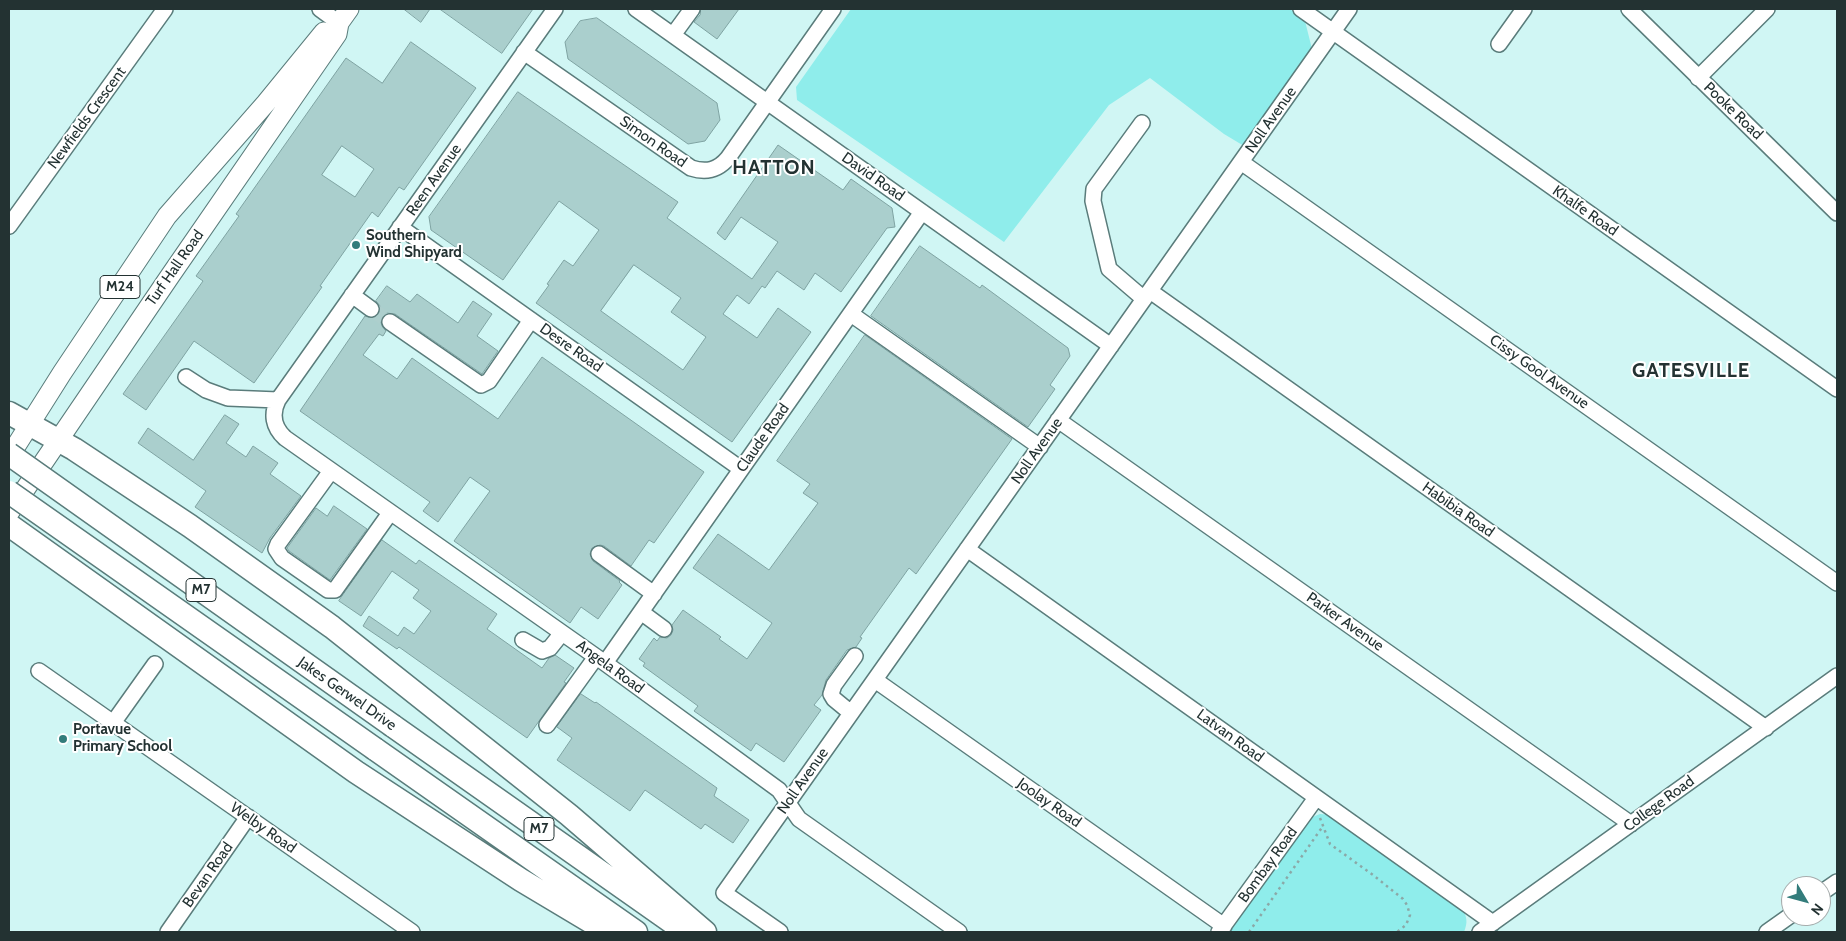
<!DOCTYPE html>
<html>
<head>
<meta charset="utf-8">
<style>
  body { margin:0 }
  #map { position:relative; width:1846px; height:941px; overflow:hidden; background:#d0f6f4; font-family:Cabin,sans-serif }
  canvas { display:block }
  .frame { position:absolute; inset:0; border:10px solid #233232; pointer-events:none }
  .north { position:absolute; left:1781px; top:876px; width:50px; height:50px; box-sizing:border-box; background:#fff; border:1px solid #a7adad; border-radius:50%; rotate:127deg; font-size:14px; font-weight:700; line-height:20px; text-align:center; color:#233232 }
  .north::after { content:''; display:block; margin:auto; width:18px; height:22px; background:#337c7b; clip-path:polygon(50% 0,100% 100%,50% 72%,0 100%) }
</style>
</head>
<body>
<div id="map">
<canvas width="1846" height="941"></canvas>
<div class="frame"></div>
<div class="north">N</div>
</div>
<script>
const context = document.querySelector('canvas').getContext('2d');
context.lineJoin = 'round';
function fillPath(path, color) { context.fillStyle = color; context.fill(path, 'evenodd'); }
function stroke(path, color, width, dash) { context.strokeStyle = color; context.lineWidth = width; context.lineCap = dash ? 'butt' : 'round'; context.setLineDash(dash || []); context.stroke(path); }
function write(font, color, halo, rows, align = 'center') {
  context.font = font + ' Cabin,sans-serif'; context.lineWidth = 4; context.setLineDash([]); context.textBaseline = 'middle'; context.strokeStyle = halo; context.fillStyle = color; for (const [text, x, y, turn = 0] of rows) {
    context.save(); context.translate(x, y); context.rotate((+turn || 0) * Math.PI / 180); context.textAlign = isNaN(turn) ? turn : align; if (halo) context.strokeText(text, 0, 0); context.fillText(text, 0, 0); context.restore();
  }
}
fillPath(new Path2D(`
  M851 9H1290L1305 21 1312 49 1244 146 1224 134 1150 78 1109 105 1004 242 797 100 796 87Z
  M1320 814 1331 815 1462 908C1467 917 1468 922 1464 932H1229L1310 818Z`), '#8fedeb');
const building = new Path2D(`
  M404 9H430L421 22Z
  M440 9H533L502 53Z
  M701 9H739L717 39 694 22 700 15Z
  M597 18 717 103 720 120 705 141 688 144 568 59 565 42 580 21Z
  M411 42 476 88 404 190 399 187 378 217 372 212 320 286 322 287 254 383 194 341 146 410 123 394 203 281 196 276 239 216 236 214 346 58 382 83ZM342 146 374 169 355 197 322 175Z
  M518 92 678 202 667 218 752 279 778 242 741 217 725 240 717 233 778 145 843 190 851 179 892 208 895 227 887 228 841 292 815 273 804 290 777 271 765 288 762 286 749 304 737 295 723 314 757 338 778 308 811 332 732 442 536 303 549 285 547 284 564 260 573 266 599 230 559 201 503 280 431 230 429 217ZM634 265 681 298 671 312 706 337 683 370 601 311Z
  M920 246 980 288 982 285 1068 348 1070 356 1050 385 1055 389 1028 427 871 316Z
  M387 286 410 302 417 294 458 323 473 301 492 314 477 336 498 351 482 374 405 321 395 314 386 313 382 317 381 322 382 326 386 331 383 336 379 334 363 355 397 379 412 358 498 419 542 357 704 472 654 543 649 540 631 566 604 546 600 545 592 548 590 554 593 561 620 581 619 582 622 585 598 619 581 607 570 623 454 541 490 491 470 477 438 522 423 511 430 502 300 411 365 316 374 318 379 314 380 306 376 301Z
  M865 335 1012 439 916 574 909 568 860 637 862 638 856 647 847 650 826 680 822 695 814 705 821 710 784 762 756 743 751 751 694 711 698 706 643 666 645 663 639 659 654 638 657 641 660 637 667 638 671 635 673 630 672 625 683 610 721 637 719 639 747 659 772 623 693 568 718 534 769 570 818 503 803 493 810 484 777 461Z
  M225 415 239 424 226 443 246 457 253 446 278 463 270 474 301 496 270 538 262 553 195 507 206 491 138 443 148 428 193 460Z
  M334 506 367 529 330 580 289 551 287 548 316 508 327 516Z
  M382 540 416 564 419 560 497 614 487 629 542 668 549 658 555 655 574 668 564 682 566 683 527 738 399 647 397 649 363 626 369 616 398 636 404 627 414 634 431 611 413 598 419 590 392 571 361 616 339 601Z
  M581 694 595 703 596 702 717 788 714 796 749 820 733 843 705 824 701 829 645 790 630 811 557 760 572 738 557 727Z`);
fillPath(building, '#aacfcd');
stroke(building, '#7fa3a2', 1);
stroke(new Path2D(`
  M371 309 390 322`), '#adcfcd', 15, [15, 8]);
const minor = new Path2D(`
  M320 9 339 23
  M555 9 278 400C271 414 273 427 285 438L605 663 779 790 799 819 959 932
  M636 9 1111 346
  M1301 9 1837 389
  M1629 9 1837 213
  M673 35 692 9
  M1499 44 1524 9
  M524 52 691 168C707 173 718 170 728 158L833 9
  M1698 78 1767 9
  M1142 123 1094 189 1093 201 1109 269 1144 299
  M1241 162 1837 583
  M9 226 165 9
  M400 227 741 469
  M1150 291 1766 728
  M352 295 371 309
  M851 314 1040 447
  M390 322 481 385 489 381 531 320
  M186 377 206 390 228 398 278 400
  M1058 420 1631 824
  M331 471 278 544 276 549 282 558 328 590H335L390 513
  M967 549 1493 923
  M599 554 654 594
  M641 612 664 629
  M523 640 542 651 550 648 562 633
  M605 663 922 212
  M39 671 412 932
  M875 680 1224 926
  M851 713 834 699 831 694 834 685 855 656
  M113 723 155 664
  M547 725 596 657
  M1821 893 1837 882
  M168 932 248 817
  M780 932 724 893 1349 9
  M1219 932 1316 798
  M1480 932 1837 676
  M1767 932 1791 915`);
const major = new Path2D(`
  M9 457 62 373 167 216 266 103 324 32
  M9 513 170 276 337 34 339 23 349 9`);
const highway = new Path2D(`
  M9 413 74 449 190 526 332 627 569 815 705 932
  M9 525 356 772 521 880 608 932
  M393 726 683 930
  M375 749 636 932`);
stroke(minor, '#5a7c7b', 18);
stroke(major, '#5a7c7b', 21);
stroke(highway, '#5a7c7b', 25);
stroke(new Path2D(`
  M1320 818 1330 844 1373 875 1403 899 1407 905 1410 915 1406 925 1397 932
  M1249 932 1323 826`), '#8ba8a7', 2.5, [2.5, 4]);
stroke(minor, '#fff', 15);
stroke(major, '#fff', 19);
stroke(highway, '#fff', 22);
const highwayBridge = new Path2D(`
  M9 454 393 726
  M9 492 375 749`);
stroke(highwayBridge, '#5a7c7b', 25, []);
stroke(highwayBridge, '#fff', 22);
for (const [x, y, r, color] of [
  [356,245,5,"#337c7b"],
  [63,739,5,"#337c7b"]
]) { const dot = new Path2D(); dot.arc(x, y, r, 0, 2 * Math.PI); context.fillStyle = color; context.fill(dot); stroke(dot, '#fff', 2); }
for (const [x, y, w] of [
  [120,287,40],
  [201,590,30],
  [539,829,30]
]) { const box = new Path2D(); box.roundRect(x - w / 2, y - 11.5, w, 23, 4); context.fillStyle = '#fff'; context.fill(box); stroke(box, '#233232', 1); }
write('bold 14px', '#233232', null, [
  ["M24",120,287],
  ["M7",201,590],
  ["M7",539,829]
]);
write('15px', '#233232', '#fff', [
  ["Pooke Road",1733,111,44],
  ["Newfields Crescent",87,118,-54],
  ["Noll Avenue",1271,120,-55],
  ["Simon Road",653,142,35],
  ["David Road",873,177,35],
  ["Reen Avenue",434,180,-55],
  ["Khalfe Road",1585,211,35],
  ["Turf Hall Road",175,268,-55],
  ["Desre Road",571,348,35],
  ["Cissy Gool Avenue",1539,372,35],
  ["Claude Road",763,438,-55],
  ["Noll Avenue",1037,451,-55],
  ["Habibia Road",1458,510,35],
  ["Parker Avenue",1345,622,35],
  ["Angela Road",610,667,36],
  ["Jakes Gerwel Drive",347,694,35],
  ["Latvan Road",1230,736,36],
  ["Noll Avenue",803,781,-55],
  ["Joolay Road",1049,803,35],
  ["College Road",1659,804,-36],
  ["Welby Road",263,828,35],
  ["Bombay Road",1268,865,-54],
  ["Bevan Road",208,875,-55]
]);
write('bold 15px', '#233232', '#fff', [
  ["Southern",366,236],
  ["Wind Shipyard",366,253],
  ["Portavue",73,730],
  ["Primary School",73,747]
], 'left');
context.letterSpacing = '1px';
write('bold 20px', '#233232', '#fff', [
  ["HATTON",774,168],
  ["GATESVILLE",1691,371]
]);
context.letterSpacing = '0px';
</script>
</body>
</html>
